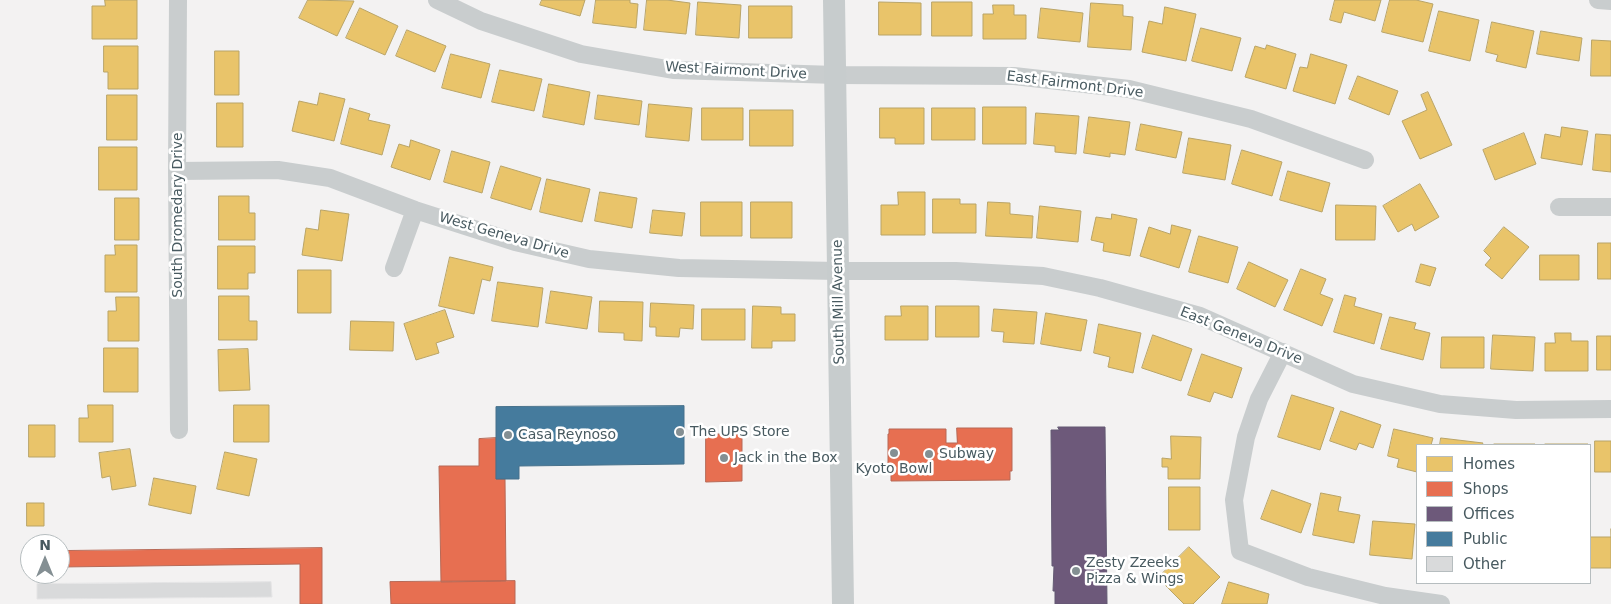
<!DOCTYPE html>
<html>
<head>
<meta charset="utf-8">
<style>
  body { margin:0 }
  #map { position:relative; width:1611px; height:604px; overflow:hidden; background:#f3f2f2; font-family:"DejaVu Sans",sans-serif }
  canvas { display:block }
  .legend { position:absolute; left:1416px; top:444px; width:175px; height:140px; box-sizing:border-box; background:#fff; border:1px solid #b6bdbf; margin:0; padding:6px 9px; list-style:none; font-size:15px; color:#485a60 }
  .legend li { display:flex; align-items:center; gap:10px; height:25px }
  .legend b { width:25px; border:1px solid #b6bdbf }
  .north { position:absolute; left:20px; top:534px; width:50px; height:50px; box-sizing:border-box; background:#fff; border:1px solid #b6bdbf; border-radius:50%; rotate:0deg; font-size:14px; font-weight:700; line-height:20px; text-align:center; color:#485a60 }
  .north::after { content:''; display:block; margin:auto; width:18px; height:22px; background:#848f93; clip-path:polygon(50% 0,100% 100%,50% 72%,0 100%) }
</style>
</head>
<body>
<div id="map">
<canvas width="1611" height="604"></canvas>
<ul class="legend">
<li><b style="height:14px;background:#e9c46a"></b>Homes</li>
<li><b style="height:14px;background:#e76f51"></b>Shops</li>
<li><b style="height:14px;background:#6d597a"></b>Offices</li>
<li><b style="height:14px;background:#457b9d"></b>Public</li>
<li><b style="height:14px;background:#d9dadb"></b>Other</li>
</ul>
<div class="north">N</div>
</div>
<script>
const context = document.querySelector('canvas').getContext('2d');
context.lineJoin = 'round';
function fillPath(path, color) { context.fillStyle = color; context.fill(path, 'evenodd'); }
function stroke(path, color, width, dash) { context.strokeStyle = color; context.lineWidth = width; context.lineCap = dash ? 'butt' : 'round'; context.setLineDash(dash || []); context.stroke(path); }
function write(font, color, halo, rows, align = 'center') {
  context.font = font + ' "DejaVu Sans",sans-serif'; context.lineWidth = 5; context.setLineDash([]); context.textBaseline = 'middle'; context.strokeStyle = halo; context.fillStyle = color; for (const [text, x, y, turn = 0] of rows) {
    context.save(); context.translate(x, y); context.rotate((+turn || 0) * Math.PI / 180); context.textAlign = isNaN(turn) ? turn : align; if (halo) context.strokeText(text, 0, 0); context.fillText(text, 0, 0); context.restore();
  }
}
const homes = new Path2D(`
  M105 0H137V39H92V6H105Z
  M308 0 354 1 337 36 299 18Z
  M542 0H585L580 16 540 5Z
  M596 0H630V3L638 4 636 28 593 23Z
  M647 0H667L690 3 686 34 644 30Z
  M1335 0H1381L1375 21 1344 12 1341 23 1330 20Z
  M1390 0H1416L1433 4 1423 42 1382 32Z
  M698 2 741 5 739 38 696 35Z
  M879 2 921 3V35H879Z
  M932 2H972V36H932Z
  M1091 3 1123 5V16L1133 17 1131 50 1088 47Z
  M993 5H1014V15H1026V39H983V14H993Z
  M749 6H792V38H749Z
  M1165 7 1196 14 1186 61 1142 52 1149 21 1162 24Z
  M360 8 398 26 385 55 346 38Z
  M1041 8 1083 13 1080 42 1038 38Z
  M1439 11 1479 20 1470 61 1429 51Z
  M1492 22 1534 31 1526 68 1496 61 1498 55 1486 52Z
  M1201 28 1241 38 1232 71 1192 61Z
  M407 30 446 46 435 72 396 56Z
  M1541 31 1582 38 1579 61 1537 54Z
  M1592 40 1611 41V76H1591Z
  M1267 45 1296 54 1286 89 1245 77 1255 46 1265 49Z
  M104 46H138V89H108V72H104Z
  M215 51H239V95H215Z
  M451 54 490 64 481 98 442 88Z
  M1311 54 1347 65 1335 104 1293 91 1300 67 1307 68Z
  M500 70 542 79 534 111 492 102Z
  M1358 76 1398 91 1389 115 1349 99Z
  M549 84 590 92 584 125 543 117Z
  M1428 92 1452 145 1420 159 1402 121 1427 110 1421 95Z
  M320 93 345 99 334 141 292 131 299 101 317 105Z
  M107 95H137V140H107Z
  M598 95 642 101 639 125 595 119Z
  M217 103H243V147H217Z
  M649 104 692 108 689 141 646 137Z
  M983 107H1026V144H983Z
  M350 108 370 114 368 120 390 125 382 155 341 144Z
  M702 108H743V140H702Z
  M880 108H924V144H895V138H880Z
  M932 108H975V140H932Z
  M750 110H793V146H750Z
  M1036 113 1079 116 1076 154 1055 152V146L1034 144Z
  M1089 117 1130 122 1125 155 1110 153V157L1084 153Z
  M1141 124 1182 132 1176 158 1136 150Z
  M1562 127 1588 131 1582 165 1541 158 1545 134 1560 137Z
  M1524 133 1536 164 1495 180 1483 150Z
  M1596 134 1611 135V172L1593 170Z
  M1189 138 1231 145 1225 180 1183 173Z
  M411 140 440 150 430 180 391 167 399 144 409 147Z
  M99 147H137V190H99Z
  M1242 150 1282 162 1272 196 1232 184Z
  M452 151 490 162 482 193 444 182Z
  M501 166 541 178 531 210 491 198Z
  M1288 171 1330 183 1322 212 1280 200Z
  M547 179 590 189 582 222 540 212Z
  M1420 184 1439 217 1415 231 1412 224 1398 232 1383 206Z
  M600 192 637 198 632 228 595 221Z
  M898 192H925V235H881V205H898Z
  M219 196H249V213H255V240H219Z
  M115 198H139V240H115Z
  M933 199H960V204H976V233H933Z
  M701 202H742V236H701Z
  M751 202H792V238H751Z
  M988 202 1010 203V214L1033 216 1032 238 986 236Z
  M1336 205 1376 206 1375 240H1336Z
  M1040 206 1081 211 1078 242 1037 238Z
  M321 210 349 214 342 261 302 255 306 228 318 230Z
  M653 210 685 213 682 236 650 233Z
  M1112 214 1137 219 1130 256 1103 251 1104 243 1091 240 1096 217 1111 219Z
  M1172 225 1191 230 1179 268 1140 256 1149 227 1170 234Z
  M1504 227 1529 247 1502 279 1485 265 1491 258 1484 251Z
  M1199 236 1238 247 1228 283 1189 272Z
  M1598 243H1611V279H1598Z
  M115 245H137V292H105V255H115Z
  M218 246H255V273H248V289H218Z
  M1540 255H1579V280H1540Z
  M450 257 493 267 490 281 482 279 474 314 439 306Z
  M1249 262 1288 280 1275 307 1237 289Z
  M1421 264 1436 268 1430 286 1416 282Z
  M1301 269 1326 279 1320 294 1333 299 1322 326 1284 310Z
  M298 270H331V313H298Z
  M498 282 543 288 538 327 492 321Z
  M551 291 592 297 587 329 546 323Z
  M1345 295 1356 298 1354 306 1382 314 1374 344 1334 332Z
  M219 296H249V321H257V340H219Z
  M116 297H139V341H108V311H116Z
  M600 301 643 302 642 341 624 340V333L599 332Z
  M651 303 694 305 693 329 680 328 679 337 656 336V327H650Z
  M753 306 781 307V314H795V341H772V348H752Z
  M901 306H928V340H885V316H901Z
  M936 306H979V337H936Z
  M702 309H745V340H702Z
  M994 309 1037 312 1034 344 1003 342 1004 332 992 331Z
  M445 310 454 337 436 343 439 353 416 360 404 324Z
  M1046 313 1087 320 1081 351 1041 344Z
  M1390 317 1416 323 1414 329 1430 333 1423 360 1381 349Z
  M351 321 394 322 393 351 350 350Z
  M1099 324 1141 333 1133 373 1108 367 1110 357 1094 353Z
  M1555 333H1571V341H1588V371H1545V343H1555Z
  M1153 335 1192 349 1181 381 1142 368Z
  M1493 335 1535 337 1533 371 1491 369Z
  M1597 336H1611V370H1597Z
  M1442 337H1484V368H1441Z
  M104 348H138V392H104Z
  M248 349 250 390 219 391 218 350Z
  M1202 354 1242 368 1232 398 1214 392 1210 402 1188 395Z
  M1292 395 1334 408 1320 450 1278 437Z
  M88 405H113V442H79V418H88Z
  M234 405H269V442H234Z
  M1341 411 1381 425 1373 448 1359 443 1356 450 1330 441Z
  M29 425H55V457H29Z
  M1394 429 1433 438 1431 445H1417V472L1397 467 1399 459 1388 456Z
  M1171 436 1201 437 1200 479H1168V467H1162V458L1171 459Z
  M1441 438 1483 443 1482 445H1440Z
  M1595 441H1611V472H1595Z
  M1494 444H1535V445H1494Z
  M1545 444H1588V445H1545Z
  M130 449 136 486 112 490 110 476 102 478 99 453Z
  M225 452 257 459 249 496 217 489Z
  M154 478 196 486 191 514 149 505Z
  M1169 487H1200V530H1169Z
  M1272 490 1311 504 1301 533 1261 519Z
  M1321 493 1341 497 1338 511 1360 515 1354 543 1313 535Z
  M27 503H44V526H27Z
  M1373 521 1415 524 1412 559 1370 555Z
  M1611 529V568H1590V537H1611Z
  M1189 547 1220 577 1193 604H1184L1158 578Z
  M1229 582 1269 594 1267 604H1222Z`);
fillPath(homes, '#e9c46a');
stroke(homes, '#b9a467', 1);
const shops = new Path2D(`
  M957 428H1012V471H1010V480L891 481V473H890V467L888 468V434H889V429H946V443H957Z
  M706 434H742V481L706 482Z
  M496 438V479H505L506 581 441 582 439 466H479V439Z
  M322 548V604H300V564L60 567V551Z
  M515 581V604H391L390 582Z`);
fillPath(shops, '#e76f51');
stroke(shops, '#b76956', 1);
const offices = new Path2D(`
  M1058 427H1105L1107 604H1055V591H1053L1054 566H1052L1051 430H1059Z`);
fillPath(offices, '#6d597a');
stroke(offices, '#625972', 1);
const public = new Path2D(`
  M684 406V464L519 466V479H496V407Z`);
fillPath(public, '#457b9d');
stroke(public, '#46718b', 1);
const building = new Path2D(`
  M271 582 272 597 37 599V584Z`);
fillPath(building, '#d9dadb');
stroke(building, '#e4e4e5', 1);
stroke(new Path2D(`
  M178 0 177 171 179 430
  M437 0 481 21 581 54 673 70 836 75 1014 76 1129 89 1251 119 1365 160
  M1598 0 1611 1
  M177 171 278 170 330 178 415 210 515 242 589 259 679 268 838 271H956L1043 276 1100 288 1200 316 1353 384 1440 404 1516 410 1611 409
  M1559 207H1611
  M394 268 415 210
  M1283 352 1259 399 1246 437 1234 500 1240 551 1308 577 1385 596 1441 604`), '#c9cdce', 18);
stroke(new Path2D(`
  M834 0 843 604`), '#c7cccd', 22);
for (const [x, y, r, color] of [
  [680,432,5,"#848f93"],
  [508,435,5,"#848f93"],
  [894,453,5,"#848f93"],
  [929,454,5,"#848f93"],
  [724,458,5,"#848f93"],
  [1076,571,5,"#848f93"]
]) { const dot = new Path2D(); dot.arc(x, y, r, 0, 2 * Math.PI); context.fillStyle = color; context.fill(dot); stroke(dot, '#fff', 2); }
write('14px', '#485a60', '#fff', [
  ["West Fairmont Drive",736,71,3],
  ["East Fairmont Drive",1075,85,7],
  ["South Dromedary Drive",178,215,-90],
  ["West Geneva Drive",504,236,16],
  ["South Mill Avenue",839,302,-91],
  ["East Geneva Drive",1241,336,22]
]);
write('14px', '#485a60', '#fff', [
  ["The UPS Store",690,432],
  ["Casa Reynoso",518,435],
  ["Subway",939,454],
  ["Jack in the Box",734,458],
  ["Kyoto Bowl",894,469,"center"],
  ["Zesty Zzeeks",1086,563],
  ["Pizza & Wings",1086,579]
], 'left');
</script>
</body>
</html>
